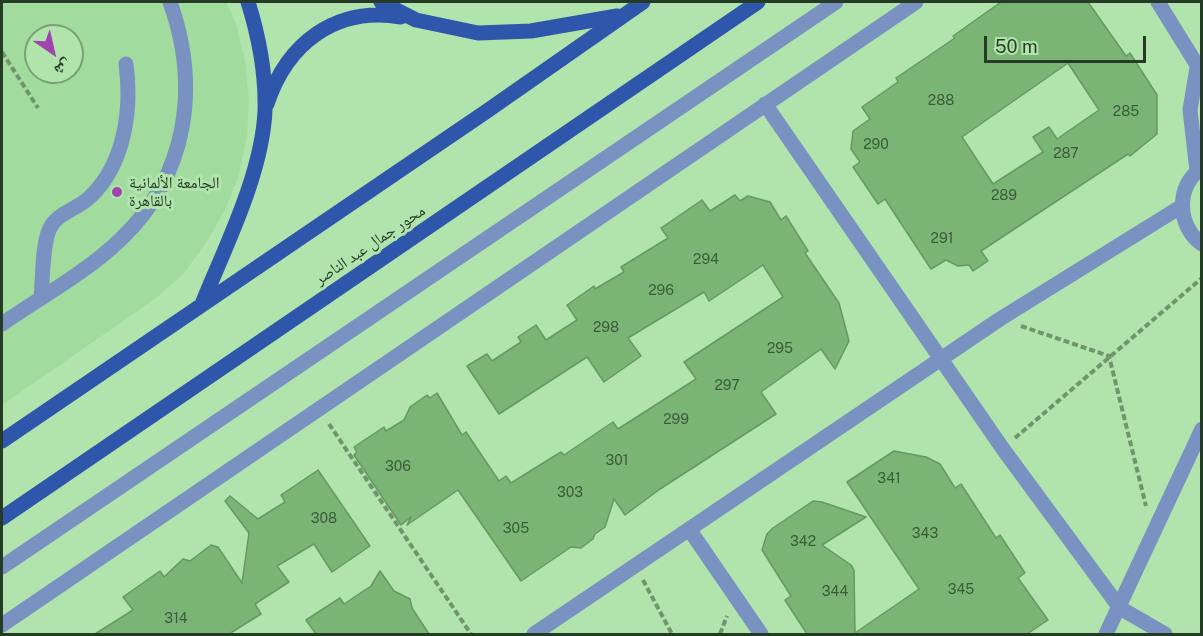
<!DOCTYPE html>
<html>
<head>
<meta charset="utf-8">
<style>
  body { margin:0 }
  #map { position:relative; width:1203px; height:636px; overflow:hidden; background:#b1e4ac; font-family:"Public Sans","Noto Naskh Arabic",sans-serif }
  canvas { display:block }
  .frame { position:absolute; inset:0; border:3px solid #263b25; pointer-events:none }
  .north { position:absolute; left:24px; top:24px; width:60px; height:60px; box-sizing:border-box; background:#b1e4ac; border:2px solid #79a076; border-radius:50%; rotate:146deg; font-size:16px; font-weight:700; line-height:24px; text-align:center; color:#263b25 }
  .north::after { content:''; display:block; margin:auto; width:21px; height:27px; background:#a144ae; clip-path:polygon(50% 0,100% 100%,50% 72%,0 100%) }
  .scale { position:absolute; left:984px; top:36px; width:162px; height:27px; box-sizing:border-box; border:3px solid #263b25; border-top:0; padding-left:8px; font-size:18px; line-height:21px; white-space:nowrap; color:#263b25; -webkit-text-stroke:4px #b1e4ac; paint-order:stroke }
</style>
</head>
<body>
<div id="map">
<canvas width="1203" height="636"></canvas>
<div class="frame"></div>
<div class="north">ش</div>
<div class="scale">50 m</div>
</div>
<script>
const context = document.querySelector('canvas').getContext('2d');
context.lineJoin = 'round';
function fillPath(path, color) { context.fillStyle = color; context.fill(path, 'evenodd'); }
function stroke(path, color, width, dash) { context.strokeStyle = color; context.lineWidth = width; context.lineCap = dash ? 'butt' : 'round'; context.setLineDash(dash || []); context.stroke(path); }
function write(font, color, halo, rows, align = 'center') {
  context.font = font + ' "Public Sans","Noto Naskh Arabic",sans-serif'; context.lineWidth = 6; context.setLineDash([]); context.textBaseline = 'middle'; context.strokeStyle = halo; context.fillStyle = color; for (const [text, x, y, turn = 0] of rows) {
    context.save(); context.translate(x, y); context.rotate((+turn || 0) * Math.PI / 180); context.textAlign = isNaN(turn) ? turn : align; if (halo) context.strokeText(text, 0, 0); context.fillText(text, 0, 0); context.restore();
  }
}
fillPath(new Path2D(`
  M2 2H226L236 24 245 61 249 99 247 137 239 175 225 210 206 243 183 274 155 299 2 405ZM36 36H72V72H36Z`), '#a2db9e');
const building = new Path2D(`
  M1001 2H1088L1126 56 1130 53 1157 95V134L1130 156 1128 154 981 251 988 261 973 271 969 265 958 266 946 260 931 269 885 199 878 204 853 167 860 162 851 149 853 131 870 119 862 107 898 82 896 78 955 38 953 36ZM1068 63 1099 110 1057 139 1049 127 1033 137 1043 152 993 184 962 137Z
  M735 195 740 201 748 196 770 202 781 220 786 216 808 251 805 253 839 303 849 341 835 369 821 349 761 392 776 414 660 489 625 515 614 499 605 527 595 534 593 539 581 548 571 547 521 581 458 490 407 525 411 517 401 525 354 455 357 452 354 447 384 427 386 431 404 420 410 407 427 395 430 398 437 393 462 435 466 432 499 481 506 476 511 483 561 452 564 455 613 422 618 429 696 379 684 362 783 297 763 265 709 301 704 292 628 338 641 356 604 382 587 357 499 414 467 366 487 354 492 361 521 342 518 337 536 325 546 340 577 320 567 305 594 286 595 289 624 272 621 267 668 238 661 228 702 200 710 211Z
  M894 451 926 457 940 464 955 488 961 484 996 538 1000 535 1025 573 1018 578 1048 620 1027 634H807L785 600 791 596 762 550 767 534 773 528 813 501 822 502 866 517 822 545 851 565 854 570 855 633 919 589 847 482Z
  M318 470 370 546 332 572 314 544 277 566 289 582 255 604 261 614 229 634H95L133 610 123 597 160 571 164 577 183 559 190 561 211 545 218 547 242 583 249 533 225 501 230 496 258 519 285 502 281 495Z
  M380 571 394 591 410 599 412 608 429 634H316L306 620 340 598 344 604 371 586Z`);
fillPath(building, '#7bb576');
stroke(building, '#679763', 1.5);
stroke(new Path2D(`
  M2 52 38 108
  M1021 326 1109 356 1146 506
  M329 424 471 634
  M1015 438 1202 278
  M643 580 672 634
  M720 634 727 616`), '#70956d', 4, [6, 3]);
stroke(new Path2D(`
  M1158 2 1202 73
  M1197 68 1190 110 1197 171
  M765 104 1003 449 1120 608 1165 634
  M1202 168C1175 185 1177 227 1202 244
  M41 297C43 278 42 244 50 228 57 213 78 209 90 197 125 164 132 109 126 64
  M2 324C41 297 87 272 121 239 188 175 200 86 170 2
  M689 529 761 634
  M2 567 836 2
  M2 625 916 2
  M534 634 1000 319 1182 206
  M1106 634 1202 429`), '#7992c1', 15);
stroke(new Path2D(`
  M381 2 416 20 478 33 531 31 617 16
  M267 104C287 43 336 6 401 17
  M202 304C226 245 262 174 265 111 266 73 259 37 248 2
  M2 441 487 111 643 2
  M2 518 758 2`), '#2e57ac', 15);
for (const [x, y, r, color] of [
  [117,192,6,"#a144ae"]
]) { const dot = new Path2D(); dot.arc(x, y, r, 0, 2 * Math.PI); context.fillStyle = color; context.fill(dot); stroke(dot, '#b1e4ac', 2); }
write('14px', '#3b5a39', null, [
  ["288",941,101],
  ["285",1126,112],
  ["290",876,145],
  ["287",1066,154],
  ["289",1004,196],
  ["291",942,239],
  ["294",706,260],
  ["296",661,291],
  ["298",606,328],
  ["295",780,349],
  ["297",727,386],
  ["299",676,420],
  ["301",617,461],
  ["306",398,467],
  ["341",889,479],
  ["303",570,493],
  ["308",324,519],
  ["305",516,529],
  ["343",925,534],
  ["342",803,542],
  ["345",961,590],
  ["344",835,592],
  ["314",176,619]
]);
write('16px', '#263b25', '#b1e4ac', [
  ["الجامعة الألمانية",129,183],
  ["بالقاهرة",129,201]
], 'left');
write('16px', '#263b25', '#b1e4ac', [
  ["محور جمال عبد الناصر",370,245,-34]
]);
</script>
</body>
</html>
